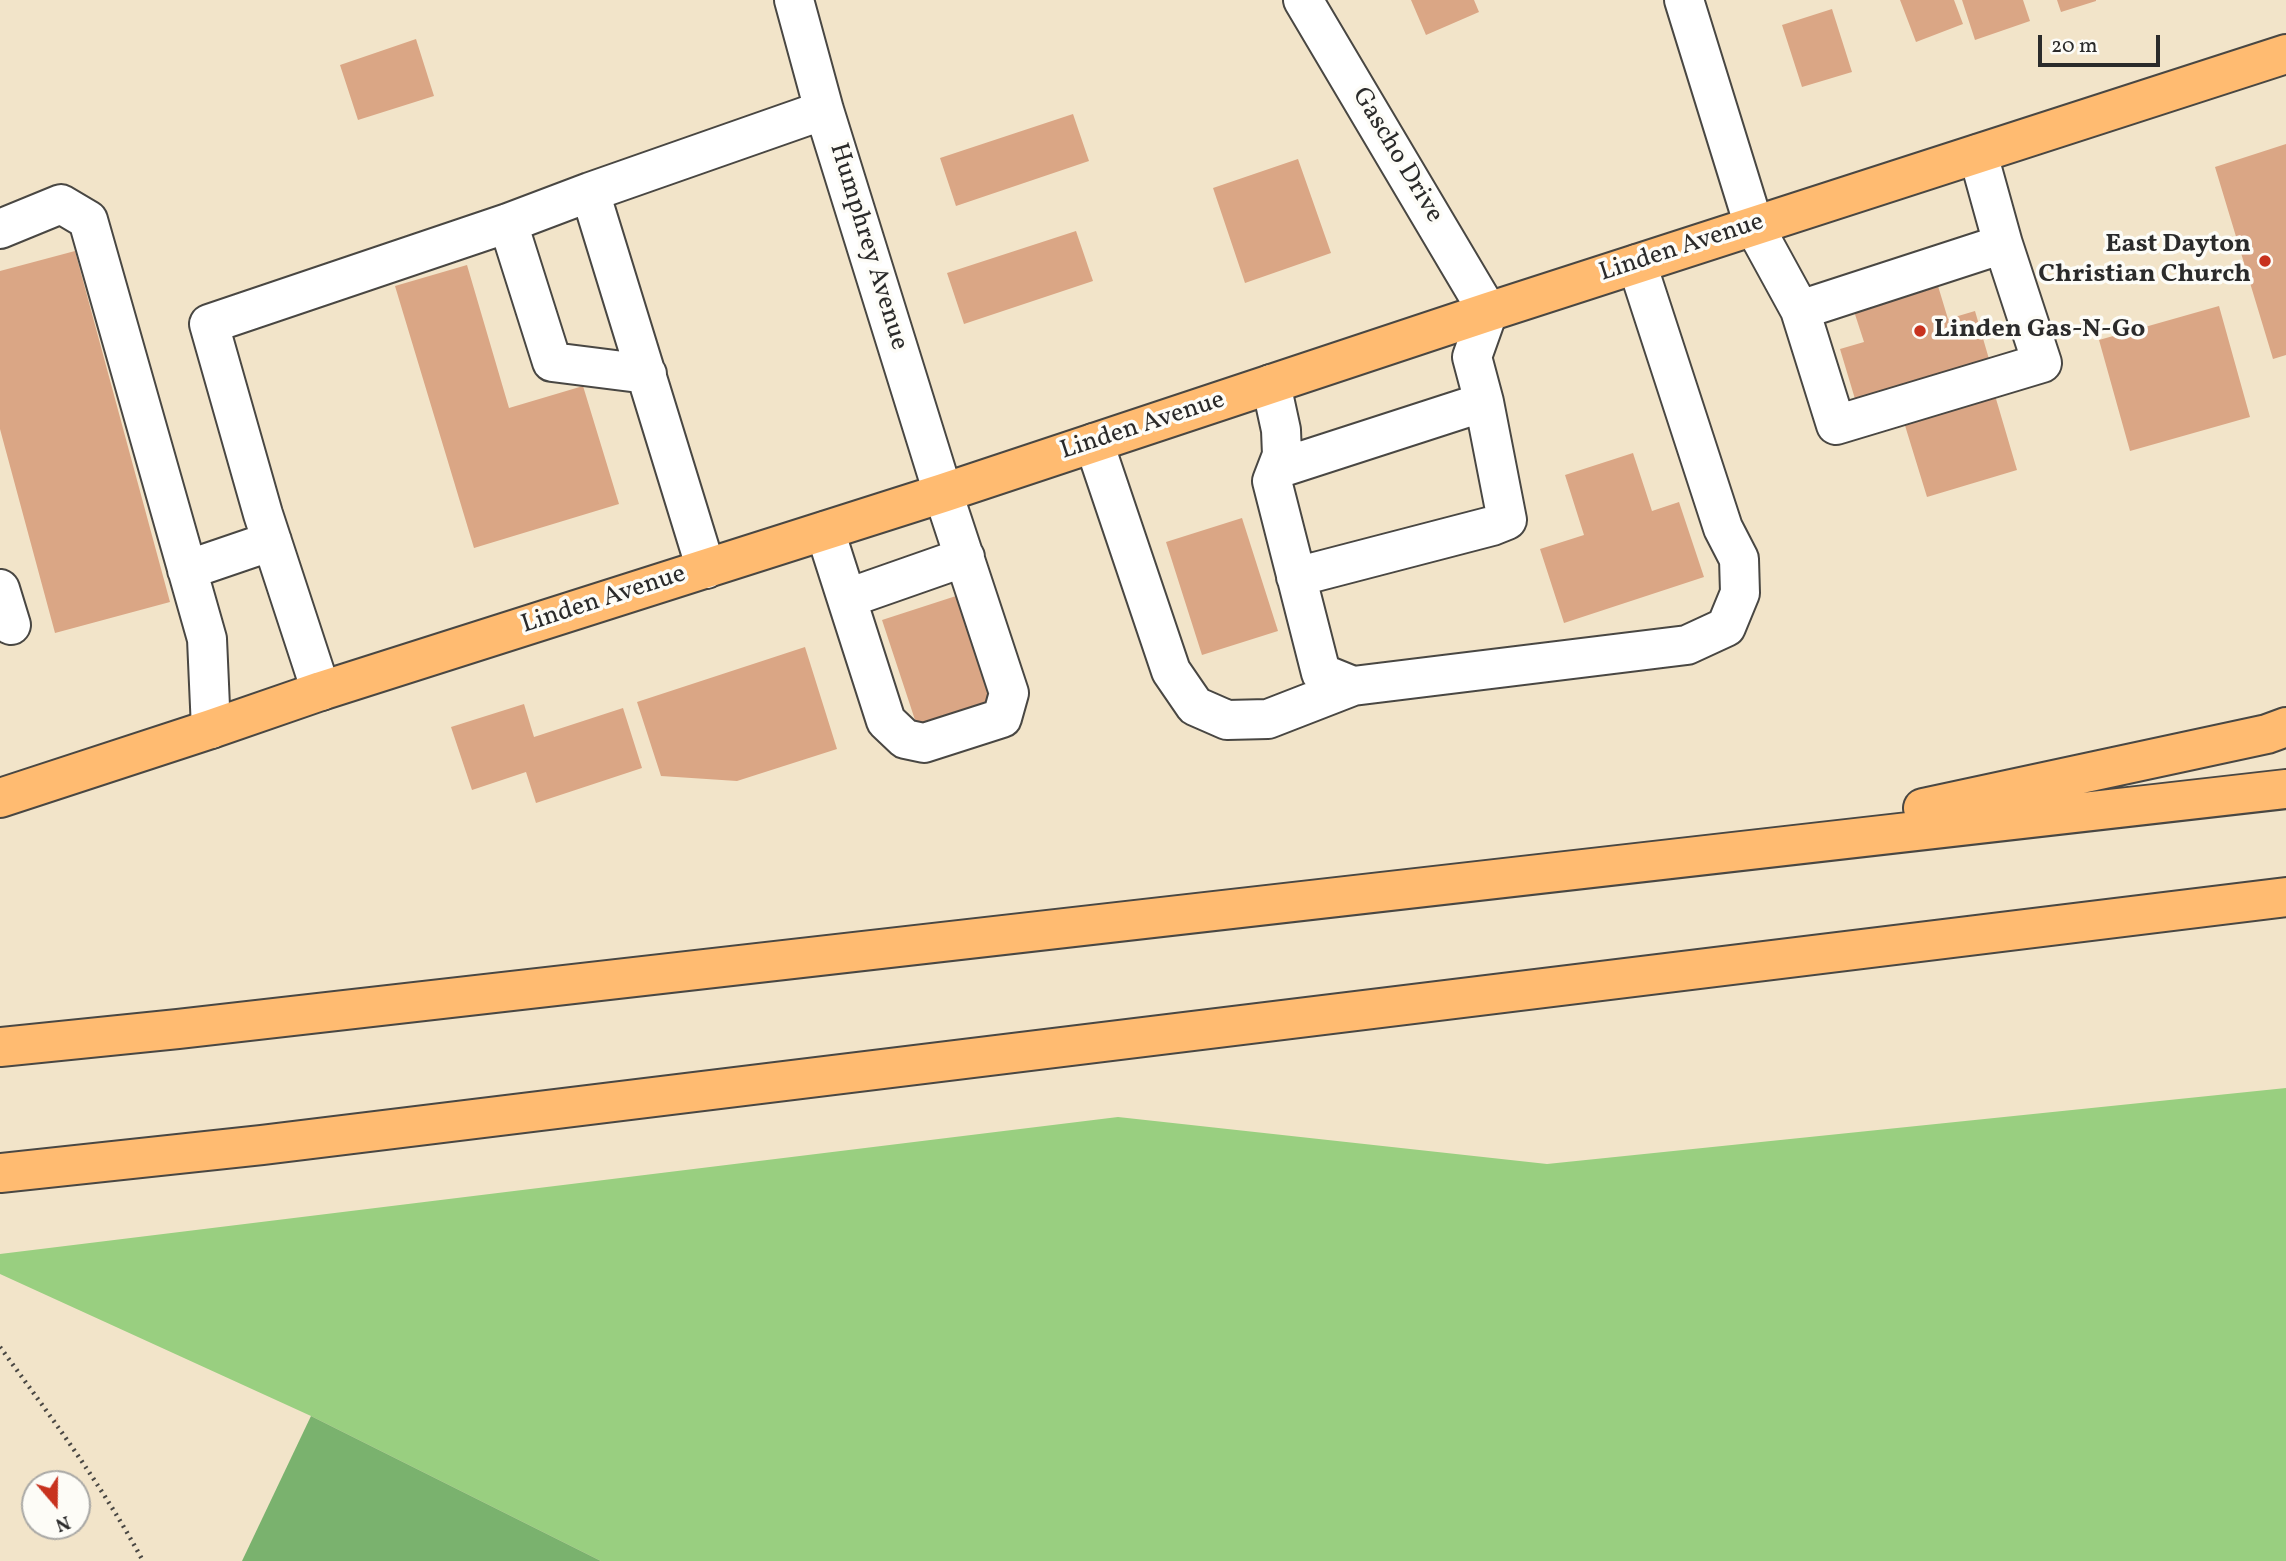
<!DOCTYPE html>
<html>
<head>
<meta charset="utf-8">
<style>
  body { margin:0 }
  #map { position:relative; width:2286px; height:1561px; overflow:hidden; background:#f2e4c9; font-family:Vollkorn,serif }
  canvas { display:block }
  .north { position:absolute; left:21px; top:1470px; width:70px; height:70px; box-sizing:border-box; background:#fdfcf7; border:2px solid #a9a8a5; border-radius:50%; rotate:160deg; font-size:19px; font-weight:700; line-height:28px; text-align:center; color:#2b2b2b }
  .north::after { content:''; display:block; margin:auto; width:24px; height:32px; background:#c8321e; clip-path:polygon(50% 0,100% 100%,50% 72%,0 100%) }
  .scale { position:absolute; left:2038px; top:35px; width:122px; height:32px; box-sizing:border-box; border:4px solid #2b2b2b; border-top:0; padding-left:9px; font-size:21px; line-height:24px; white-space:nowrap; color:#2b2b2b; -webkit-text-stroke:5px #fdfcf7; paint-order:stroke }
</style>
</head>
<body>
<div id="map">
<canvas width="2286" height="1561"></canvas>
<div class="north">N</div>
<div class="scale">20 m</div>
</div>
<script>
const context = document.querySelector('canvas').getContext('2d');
context.lineJoin = 'round';
function fillPath(path, color) { context.fillStyle = color; context.fill(path, 'evenodd'); }
function stroke(path, color, width, dash) { context.strokeStyle = color; context.lineWidth = width; context.lineCap = dash ? 'butt' : 'round'; context.setLineDash(dash || []); context.stroke(path); }
function write(font, color, halo, rows, align = 'center') {
  context.font = font + ' Vollkorn,serif'; context.lineWidth = 7; context.setLineDash([]); context.textBaseline = 'middle'; context.strokeStyle = halo; context.fillStyle = color; for (const [text, x, y, turn = 0] of rows) {
    context.save(); context.translate(x, y); context.rotate((+turn || 0) * Math.PI / 180); context.textAlign = isNaN(turn) ? turn : align; if (halo) context.strokeText(text, 0, 0); context.fillText(text, 0, 0); context.restore();
  }
}
fillPath(new Path2D(`
  M2286 1088V1561H601L311 1416 0 1274V1254L1118 1117 1547 1164Z`), '#99cf80');
fillPath(new Path2D(`
  M311 1416 601 1561H242Z`), '#7ab26e');
fillPath(new Path2D(`
  M1411 0H1474L1479 12 1426 35Z
  M1900 0H1954L1963 24 1916 42Z
  M1962 0H2023L2030 21 1975 40Z
  M2057 0H2096V1L2061 12Z
  M1832 9 1852 72 1802 87 1782 25Z
  M416 39 434 96 358 120 340 65Z
  M1073 114 1089 161 956 206 940 158Z
  M2286 144V355L2273 359 2215 167Z
  M1298 159 1331 253 1245 283 1213 188Z
  M1076 231 1093 281 964 324 947 273Z
  M75 251 170 602 55 633 0 429V271Z
  M467 265 509 408 583 386 619 504 474 548 395 286Z
  M1935 276 1948 319 1975 311 1989 359 1855 399 1840 349 1864 342 1851 302Z
  M2219 306 2250 417 2130 451 2099 340Z
  M1994 392 2017 470 1927 497 1903 419Z
  M1633 453 1652 511 1679 502 1704 577 1564 623 1540 549 1584 535 1565 475Z
  M1242 518 1278 631 1202 655 1166 542Z
  M956 596 990 701 917 726 882 620Z
  M805 647 837 749 737 781 661 776 637 702Z
  M524 704 534 737 623 708 642 768 536 803 526 772 472 790 451 727Z`), '#daa685');
const minor = new Path2D(`
  M794 0 824 110 943 493 1009 693 1002 718 924 743 905 739 886 721 825 531
  M1684 0 1754 226 1800 310 2003 244 1978 154
  M590 192 706 569
  M508 223 552 362 647 374
  M0 229 61 204 88 220 207 639 211 729
  M1800 310 1836 425 2042 363 2003 244
  M1271 384 1281 430 1282 455 1272 481 1321 673 1353 686 1687 645 1726 627 1740 593 1739 559 1723 528 1637 264
  M1094 443 1171 671 1195 706 1227 720 1268 719 1353 686
  M1277 469 1484 402 1472 357 1488 312 1303 0
  M187 570 272 541
  M1296 577 1492 526 1507 520 1484 402
  M0 589 11 625
  M848 598 965 557
  M321 691 263 514 209 324 508 223 590 192 824 110`);
const major = new Path2D(`
  M0 798 211 729 321 691 943 493 1488 312 2286 54`);
const highway = new Path2D(`
  M1923 808 2267 734 2286 727
  M0 1047 178 1029 2286 789
  M0 1173 262 1145 2286 897`);
stroke(minor, '#494743', 42);
stroke(major, '#494743', 42);
stroke(highway, '#494743', 42);
stroke(new Path2D(`
  M0 1347C51 1417 102 1485 143 1561`), '#494743', 4.5, [2, 5]);
stroke(minor, '#fff', 38);
stroke(major, '#ffbb71', 38);
stroke(highway, '#ffbb71', 38);
for (const [x, y, r, color] of [
  [2265,261,7,"#c8321e"],
  [1920,331,7,"#c8321e"]
]) { const dot = new Path2D(); dot.arc(x, y, r, 0, 2 * Math.PI); context.fillStyle = color; context.fill(dot); stroke(dot, '#fdfcf7', 2.5); }
write('26px', '#2b2b2b', '#fdfcf7', [
  ["Gascho Drive",1396,156,59],
  ["Humphrey Avenue",867,247,73],
  ["Linden Avenue",1682,249,-18],
  ["Linden Avenue",1143,427,-18],
  ["Linden Avenue",604,601,-18]
]);
write('bold 26px', '#2b2b2b', '#fdfcf7', [
  ["East Dayton",2251,246],
  ["Christian Church",2251,276],
  ["Linden Gas-N-Go",1934,331,"left"]
], 'right');
</script>
</body>
</html>
